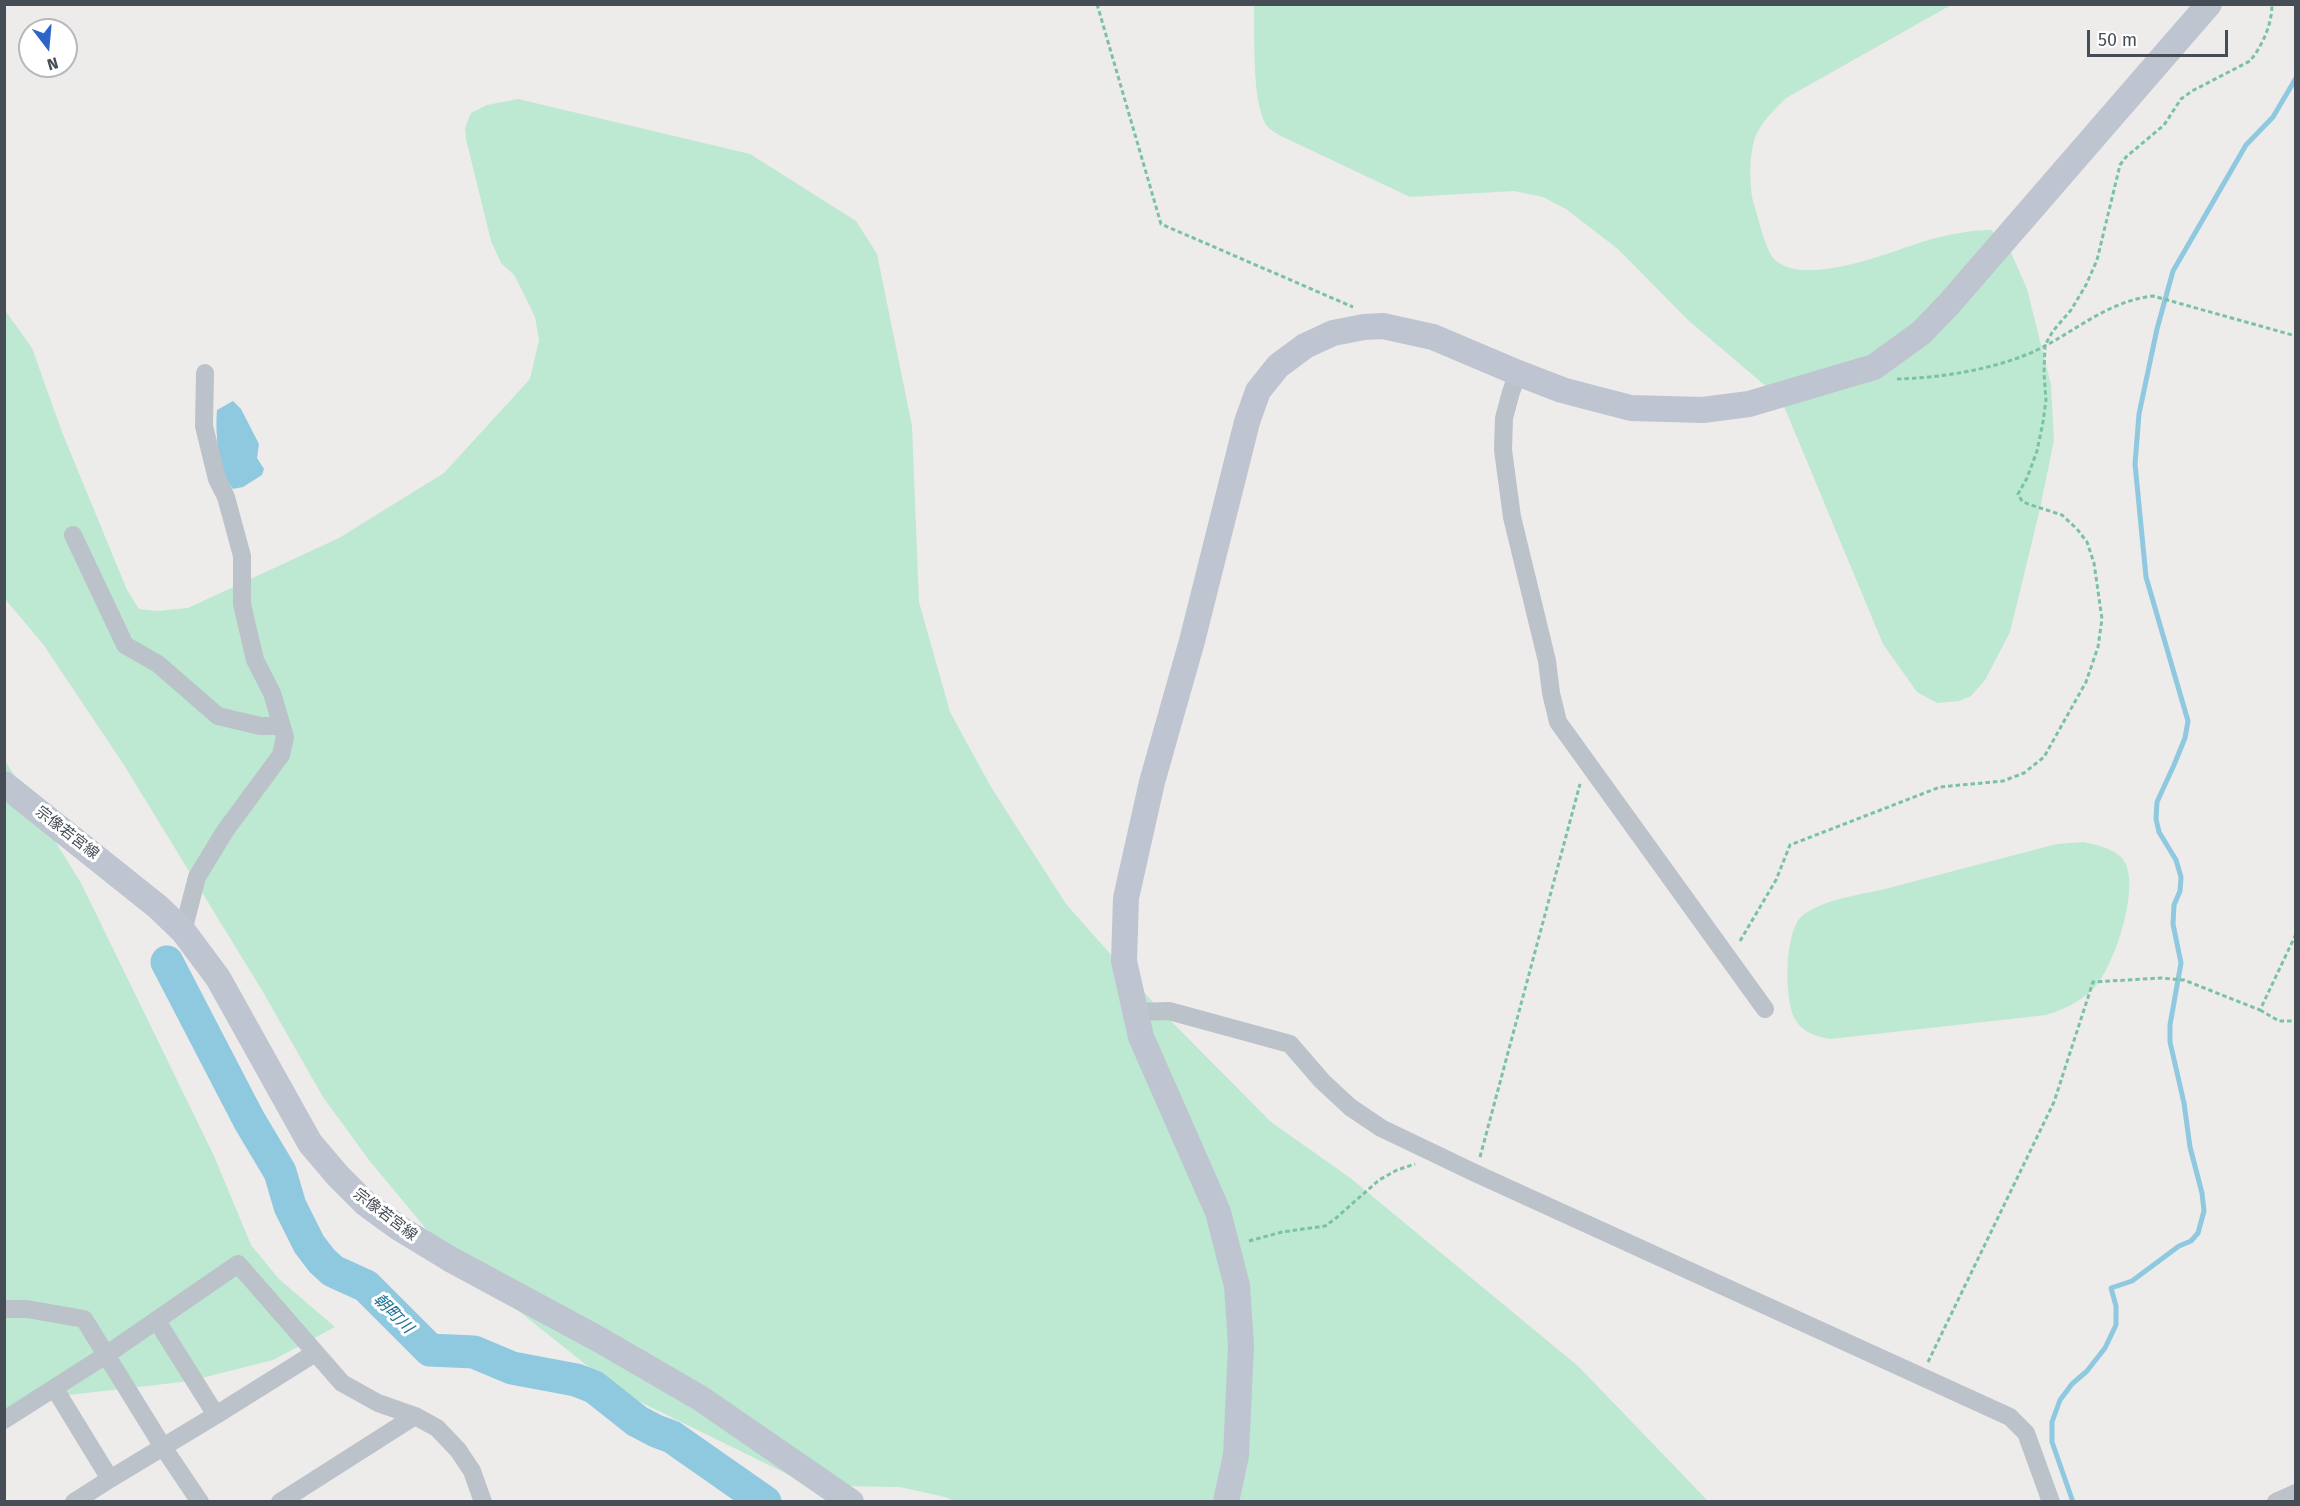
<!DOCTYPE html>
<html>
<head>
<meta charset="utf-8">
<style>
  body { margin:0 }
  #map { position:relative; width:2300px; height:1506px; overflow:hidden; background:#eeebeb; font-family:"Fira Sans",sans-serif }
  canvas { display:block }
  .frame { position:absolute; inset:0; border:6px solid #464d56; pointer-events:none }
  .north { position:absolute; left:18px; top:18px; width:60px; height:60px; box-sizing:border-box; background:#fff; border:2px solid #b5b8bb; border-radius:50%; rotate:164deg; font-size:16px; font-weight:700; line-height:24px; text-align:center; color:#464d56 }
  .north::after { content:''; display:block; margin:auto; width:21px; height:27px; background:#2c64c7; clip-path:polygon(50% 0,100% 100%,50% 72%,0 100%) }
  .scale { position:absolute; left:2087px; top:30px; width:141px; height:27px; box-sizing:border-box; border:3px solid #464d56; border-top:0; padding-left:8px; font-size:18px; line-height:21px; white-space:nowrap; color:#464d56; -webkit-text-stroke:4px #fff; paint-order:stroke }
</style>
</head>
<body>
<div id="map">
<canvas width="2300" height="1506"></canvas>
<div class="frame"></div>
<div class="north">N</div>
<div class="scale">50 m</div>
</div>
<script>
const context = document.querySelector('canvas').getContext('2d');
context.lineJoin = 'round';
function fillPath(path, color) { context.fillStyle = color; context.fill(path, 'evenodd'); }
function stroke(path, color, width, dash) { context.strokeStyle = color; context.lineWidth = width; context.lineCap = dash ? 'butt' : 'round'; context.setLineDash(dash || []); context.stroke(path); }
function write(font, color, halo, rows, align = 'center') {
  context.font = font + ' "Fira Sans","Noto Sans JP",sans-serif'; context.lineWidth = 6; context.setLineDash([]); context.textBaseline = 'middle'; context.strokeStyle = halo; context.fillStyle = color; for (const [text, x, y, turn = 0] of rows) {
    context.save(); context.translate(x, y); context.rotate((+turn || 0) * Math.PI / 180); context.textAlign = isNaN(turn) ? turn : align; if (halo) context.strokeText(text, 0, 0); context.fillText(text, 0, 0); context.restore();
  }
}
fillPath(new Path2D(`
  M1254 5H1951L1786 98C1775 109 1764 119 1757 133 1749 149 1749 184 1753 201 1757 214 1766 252 1775 260 1807 289 1896 249 1932 239 1952 234 1971 230 1991 230L2009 248 2027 289 2051 385 2054 440 2039 513 2010 632 1985 680 1971 696 1959 701 1937 703 1917 692 1883 644 1781 399 1688 320 1618 249 1566 209 1543 197 1514 191 1410 197 1279 135C1276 133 1271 130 1268 127 1251 106 1255 33 1254 5Z
  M518 99 750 154 856 221 877 254 912 426 919 602 950 712 991 787 1066 904 1160 1010 1271 1122 1349 1177 1578 1366 1708 1501H954L945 1497 900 1487 833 1486 791 1476 620 1392 495 1292 432 1236 369 1160 323 1097 263 992 124 765 43 644 5 599 4 309 32 348 62 432 127 590 139 609 157 611 188 608 339 538 444 473 530 379 539 340 535 317 515 276 501 263 491 241 466 139 465 128 471 113 487 105Z
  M4 759 81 883 214 1156 251 1245 279 1279 335 1327 273 1360 190 1381 69 1395 19 1412 4 1422Z
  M2084 842C2097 845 2112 848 2122 858 2143 882 2114 968 2094 988 2080 1002 2065 1009 2046 1015L1830 1039C1816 1036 1803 1033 1795 1019 1784 999 1784 930 1803 915 1825 899 1859 895 1885 889 1942 874 1999 859 2057 844Z`), '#bde8d1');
fillPath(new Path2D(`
  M233 401 241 409 259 444 257 458 264 469 262 475 243 487 233 489C218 471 215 433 217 410Z`), '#8fc9e0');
stroke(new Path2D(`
  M2073 1502 2052 1442V1422L2060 1400 2072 1384 2087 1371 2105 1348 2116 1325V1306L2111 1288 2132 1281 2179 1246 2191 1241 2198 1233 2204 1211 2202 1193 2190 1147 2184 1103 2170 1042V1025L2181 963 2173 924 2174 905 2180 891 2181 877 2176 860 2159 832 2156 819 2157 802 2174 765 2185 738 2188 721 2146 577 2135 464 2139 414 2157 329 2173 271 2246 145 2273 117 2296 78`), '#8fc9e0', 5);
stroke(new Path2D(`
  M167 962 249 1120 280 1172 290 1206 309 1244 322 1261 333 1271 366 1286 430 1350 474 1352 512 1368 576 1380 594 1387 637 1421 656 1431 672 1437 765 1502`), '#8fc9e0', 33);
stroke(new Path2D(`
  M1097 4 1161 224 1353 307
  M1897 379C1941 378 1997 369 2037 350 2076 331 2108 301 2153 296L2296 336
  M1740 941 1776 880 1790 845 1940 787 2003 781 2024 773 2044 757 2086 682 2098 647 2102 619 2094 563 2087 542 2077 529 2062 515 2028 504 2022 501 2018 494 2027 478 2037 451 2043 422 2046 400 2044 373 2045 345 2053 331 2071 310 2086 285 2097 260 2120 165 2126 157 2164 125 2181 99 2192 91 2250 61C2262 46 2272 25 2272 4
  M2260 1010 2279 1021H2296
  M1480 1157 1580 784
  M1249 1241 1282 1232 1325 1226 1335 1219 1379 1180 1397 1170 1415 1164
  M1928 1362 2054 1102 2093 982 2161 978 2184 980 2260 1010 2296 934`), '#79c2a4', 3, [4.5, 3]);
stroke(new Path2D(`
  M1518 373 1511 392 1504 418 1503 450 1512 517 1547 661 1551 693 1558 722 1765 1009
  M73 535 125 645 158 664 218 716 260 726H281
  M183 931 197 877 225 831 281 755 285 737 272 693 255 660 242 604V556L226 497 217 479 204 426 205 373
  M1136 1012 1169 1011 1290 1044 1322 1081 1350 1107 1381 1128 1475 1173 2010 1417 2026 1433 2051 1502
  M4 1309H27L84 1319 163 1447 200 1502
  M157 1321 216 1415 315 1353
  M55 1389 110 1479 74 1502
  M4 1420 106 1355 238 1264 342 1383 378 1403 415 1416 437 1428 458 1450 472 1471 483 1502
  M110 1479 216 1415
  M280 1502 415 1416
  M2276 1502 2296 1493`), '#bbc2c9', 18);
stroke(new Path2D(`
  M4 784 158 907 183 931 218 978 310 1143 338 1176 366 1204 399 1228 450 1259 600 1340 700 1398 851 1502
  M1226 1502 1236 1455 1241 1345 1237 1286 1218 1212 1141 1037 1124 961 1126 898 1152 782 1192 641 1247 422 1258 391 1278 366 1305 346 1333 333 1364 327 1383 326 1433 337 1518 373 1562 390 1596 399 1631 408 1703 410 1749 404 1874 367 1921 333 1949 304 2209 4`), '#bec5d0', 26);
write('15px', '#464d56', '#fff', [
  ["宗像若宮線",67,833,38],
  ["宗像若宮線",385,1215,37]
]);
write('italic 16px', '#1b7194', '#fff', [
  ["朝町川",393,1314,45]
]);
</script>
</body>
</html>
